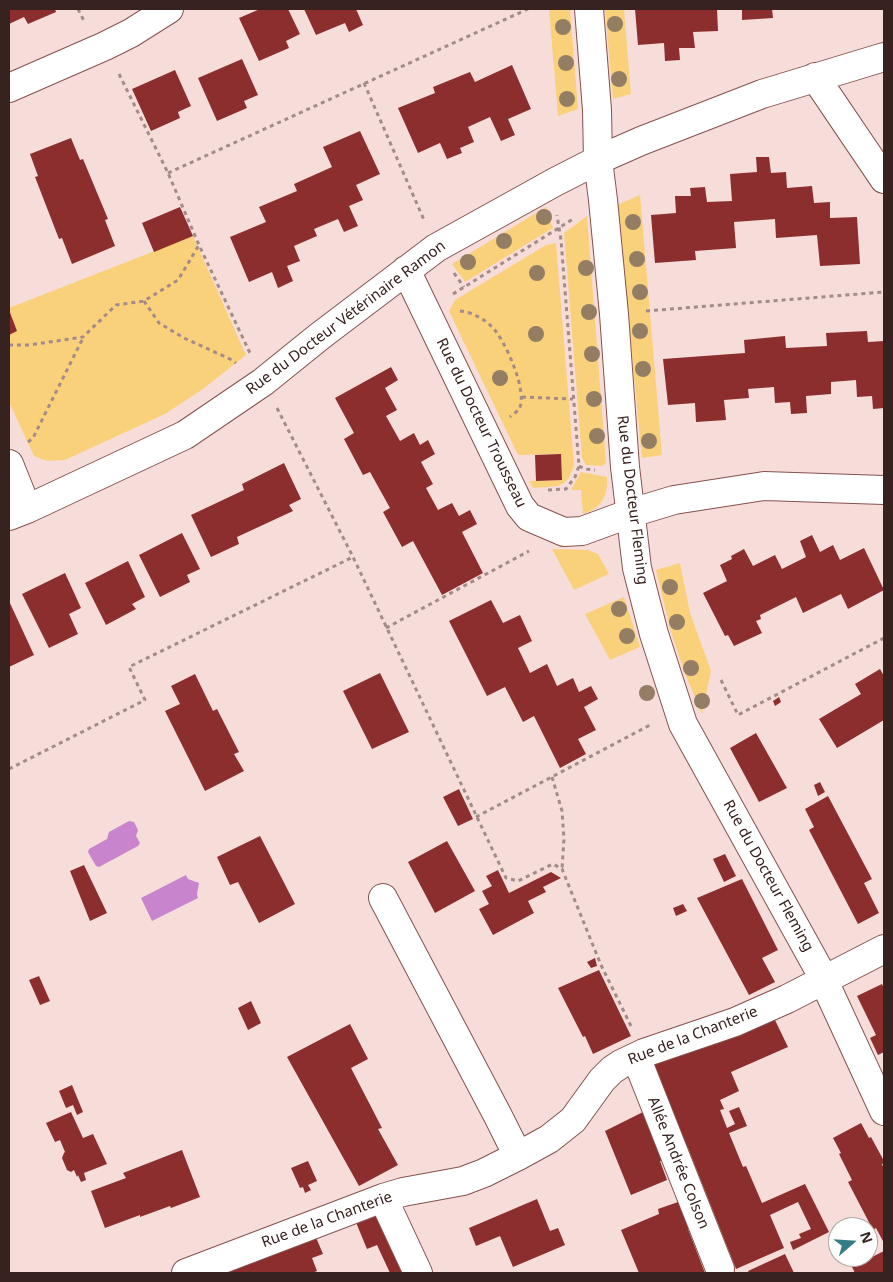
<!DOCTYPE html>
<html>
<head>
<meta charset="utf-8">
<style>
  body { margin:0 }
  #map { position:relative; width:893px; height:1282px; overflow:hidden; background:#f6ddda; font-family:"Noto Sans",sans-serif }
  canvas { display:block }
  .frame { position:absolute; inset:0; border:10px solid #382220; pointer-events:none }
  .north { position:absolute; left:828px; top:1217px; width:50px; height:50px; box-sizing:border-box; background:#fff; border:1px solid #afa7a6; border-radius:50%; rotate:71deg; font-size:14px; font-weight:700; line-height:20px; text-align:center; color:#382220 }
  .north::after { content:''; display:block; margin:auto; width:18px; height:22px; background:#357d84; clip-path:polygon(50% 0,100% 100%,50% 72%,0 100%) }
</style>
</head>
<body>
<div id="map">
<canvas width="893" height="1282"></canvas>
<div class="frame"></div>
<div class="north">N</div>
</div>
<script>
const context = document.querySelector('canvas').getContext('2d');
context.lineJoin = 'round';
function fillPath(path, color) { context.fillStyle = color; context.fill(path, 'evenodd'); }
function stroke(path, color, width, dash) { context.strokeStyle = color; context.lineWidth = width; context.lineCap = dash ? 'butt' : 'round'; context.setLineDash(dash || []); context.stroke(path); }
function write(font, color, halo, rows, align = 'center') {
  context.font = font + ' "Noto Sans",sans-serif'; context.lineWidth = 5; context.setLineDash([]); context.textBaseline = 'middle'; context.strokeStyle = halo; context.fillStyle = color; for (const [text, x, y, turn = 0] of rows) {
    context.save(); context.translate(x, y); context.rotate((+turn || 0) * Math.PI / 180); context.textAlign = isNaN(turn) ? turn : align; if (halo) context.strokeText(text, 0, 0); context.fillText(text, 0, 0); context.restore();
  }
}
fillPath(new Path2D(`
  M549 9H570L578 109 558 116Z
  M605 9H624L631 94 613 99Z
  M640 195 662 455 642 458 617 205Z
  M546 207 553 228 465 282 452 264Z
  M587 216 606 463 602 466 586 465 582 458 564 233Z
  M193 236 246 355 203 389 165 414 65 460 47 461 34 456 9 402V308Z
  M556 243 574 465C567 490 556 486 533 488L529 481 562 480 561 454 518 455 449 311 455 300 546 245Z
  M581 472 607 477C608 496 602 508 583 514L581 490H571Z
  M552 549 588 550 598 554 609 574 574 590Z
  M680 563 690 613 711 671 702 714 684 671 671 632 656 570Z
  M624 597 640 647 610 660 585 614Z`), '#fad17b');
fillPath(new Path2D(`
  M129 821 134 822 138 830 136 836 140 843 138 846 99 867 96 866 88 852 89 849 107 839 109 832Z
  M186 875 188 879 199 883 197 894 198 898 152 921 141 898Z`), '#c884cd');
fillPath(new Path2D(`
  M9 9H55L56 12 28 24 24 17 9 24Z
  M260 9H288L300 34 286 41 289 48 259 61 239 18Z
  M304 9H356L363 25 349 32 345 23 316 35Z
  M635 9H717L718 31 693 32 695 48H679L680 60 665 61 664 43 638 45Z
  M742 9H772L773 18 742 20Z
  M242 59 258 95 244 101 247 108 217 121 198 78Z
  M512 65 531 109 508 119 515 135 501 141 490 117 468 127 474 142 460 148 462 153 447 159 440 143 418 153 398 108 435 93 433 87 470 72 475 82Z
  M175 70 191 106 178 112 180 118 151 131 132 89Z
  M360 131 380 174 356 185 363 200 349 206 358 226 344 232 338 219 314 229 317 236 294 246 300 261 287 266 293 281 278 288 272 272 249 282 230 237 266 222 259 207 297 191 294 184 332 167 323 147Z
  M71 138 80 160 83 159 108 219 105 220 115 246 72 264 62 238 59 239 35 177 38 176 30 154Z
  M756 157H769L771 173 786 172 787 188 812 186 814 203 830 202V218L857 217 860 264 820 266 817 235 776 238 775 219 734 222 736 248 695 251 696 260 655 263 651 215 676 213 675 196H691L690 188 705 187 707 202 732 201 730 174 757 172Z
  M180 207 193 236 154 252 142 223Z
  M9 310 17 331 9 335Z
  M867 331 868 342 884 341V408L873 409 872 396 857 397 856 380 831 382V394L806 396 807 413 791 414 790 402 775 403 774 387 748 389 749 398 724 400 726 420 696 422 695 403 668 405 663 359 745 353 744 340 785 336 786 348 827 346 826 333Z
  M391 367 398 380 385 388 397 410 386 416 400 441 414 433 420 445 428 440 435 454 421 462 433 484 426 488 438 510 452 503 459 516 470 510 477 524 462 532 483 573 442 595 413 541 402 547 383 512 390 508 370 472 363 475 344 439 354 433 335 398Z
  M561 454 562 480 536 481 535 455Z
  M284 463 301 499 289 505 293 511 237 537 239 544 211 557 191 515 244 490 242 484Z
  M182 533 200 569 187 575 190 582 160 597 139 555Z
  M812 535 820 552 833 545 840 560 864 548 884 590 848 609 841 594 803 613 796 597 760 615 761 619 756 621 762 633 734 646 728 635 725 636 703 593 727 581 720 565 732 559 731 556 744 549 753 566 775 555 782 569 806 557 800 541Z
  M128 561 145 597 132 604 136 609 106 625 85 583Z
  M65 573 81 608 69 614 78 634 49 648 22 594Z
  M491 600 503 623 520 615 532 641 518 648 530 673 547 664 557 686 573 678 579 692 591 686 598 699 584 707 596 730 578 739 586 754 560 768 534 716 523 722 505 687 487 696 449 621Z
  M9 601 34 655 9 667Z
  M880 669 884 676V720L837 748 819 719 861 694 855 684Z
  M380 673 409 732 372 749 343 691Z
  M195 674 213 711 217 709 239 752 234 754 244 771 205 791 165 711 180 704 171 686Z
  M779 697 781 702 775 706 773 701Z
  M756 733 787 788 759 802 730 748Z
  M820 782 825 792 818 796 814 785Z
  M459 789 473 819 458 826 443 797Z
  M828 796 872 879 864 883 879 913 858 924 809 830 814 827 805 809Z
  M260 836 295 904 259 923 238 882 230 885 217 857Z
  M447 841 475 891 435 913 408 862Z
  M725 854 736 876 724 882 713 859Z
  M84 865 107 913 90 921 70 871Z
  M498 870 509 893 551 872 561 878 543 887 546 892 528 901 534 913 493 935 479 909 489 904 482 891 492 886 486 876Z
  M742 879 778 950 762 958 775 982 749 995 697 898Z
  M683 904 687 911 676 916 673 908Z
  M595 958 597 966 591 968 587 962Z
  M599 970 631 1036 593 1054 585 1036 583 1037 558 988Z
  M39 976 50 1001 40 1005 29 980Z
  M882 984 884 989V1052L878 1055 870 1038 876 1035 857 996Z
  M251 1001 261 1023 248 1030 238 1008Z
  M774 1018 788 1047 731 1072 739 1091 720 1100 724 1109 720 1110 727 1128 735 1124 729 1111 739 1107 747 1126 729 1133 743 1167 746 1166 762 1203 805 1184 829 1232 793 1250 790 1242 801 1238 799 1234 811 1229 798 1202 770 1215 784 1248 736 1269 688 1148 686 1150 654 1064Z
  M350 1024 368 1059 351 1068 382 1128 378 1129 398 1165 359 1186 287 1057Z
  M72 1085 83 1112 77 1115 73 1105 66 1108 59 1091Z
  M647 1110 666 1159 660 1161 667 1180 631 1195 605 1131Z
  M71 1112 83 1138 93 1134 107 1164 84 1173 86 1180 81 1182 78 1175 77 1177 74 1170 71 1172 67 1170 62 1158 64 1153 65 1152 60 1140 55 1142 46 1123Z
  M861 1123 869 1138 871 1137 884 1161V1163L882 1164 884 1169V1243L876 1228 873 1230 848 1182 852 1180 839 1154 841 1153 833 1138Z
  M182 1150 200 1197 171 1208 170 1206 140 1217V1215L105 1228 91 1191 126 1178 123 1173Z
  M308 1161 317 1181 308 1185 311 1190 305 1193 303 1187 300 1188 291 1168Z
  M537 1199 550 1231 558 1228 565 1245 513 1267 500 1236 476 1246 469 1228Z
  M681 1201 695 1226 688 1229 705 1273H639L621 1230 659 1214 658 1209Z
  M379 1211 409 1273H390L377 1245 367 1249 355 1220Z
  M315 1235 323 1254 312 1258 317 1271 312 1273H218Z
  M884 1251V1273H855L852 1267Z
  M785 1254 794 1273H749L748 1271Z`), '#8b2e2d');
const minor = new Path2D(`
  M589 9 597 110 598 160 603 200 614 314 625 467 637 568 654 634 683 724 818 968 884 1111
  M815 77 884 179
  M9 88 105 46 131 33 169 9
  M406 270 520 506 529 517 564 532 582 531 631 513 674 500 764 486 884 490
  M9 464 27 509
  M9 516 27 509 185 435 263 382 320 336 436 248 555 182 598 160 641 141 762 94 884 57
  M383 898 498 1116 518 1156
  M636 1057 720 1269
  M383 1198 418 1273
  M186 1273 383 1198 403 1192 463 1181 484 1173 518 1156 549 1139 573 1120 602 1080 612 1070 621 1064 644 1053 735 1022 762 1010 787 999 884 949`);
stroke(minor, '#86524e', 30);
stroke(new Path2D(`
  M78 9 84 21
  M119 74 168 173 199 245 250 353
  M364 83 424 220
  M168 173 528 9
  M454 273 464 287
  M453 294 573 219
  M144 301 159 323 184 338 230 359 236 363
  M460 311C471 312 483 318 491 326 504 337 529 393 519 409 517 412 512 415 510 417
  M646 311 884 292
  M9 345H29L83 337 116 305 144 301 178 280 199 245
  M522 397 573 399
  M277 408 353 557 506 878 518 881 553 864 562 869 601 965 631 1026
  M28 442 33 438 83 338
  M579 466 585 469 595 470
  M548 490 566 489 575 477 579 466 561 240 557 215
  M386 628 529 551
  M721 680 738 715 884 638
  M9 769 145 700 129 667 353 557
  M552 777 562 811 564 839 562 869
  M476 817 650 725`), '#a38b89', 3, [4, 4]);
stroke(minor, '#fff', 28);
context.fillStyle = '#937e64';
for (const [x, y] of [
  [615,24],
  [563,27],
  [566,63],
  [619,79],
  [567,99],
  [544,217],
  [633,222],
  [504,241],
  [637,259],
  [468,262],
  [586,268],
  [537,273],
  [640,292],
  [589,312],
  [640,331],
  [536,334],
  [592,354],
  [643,369],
  [500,378],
  [594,399],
  [597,436],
  [649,441],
  [670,587],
  [619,609],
  [677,622],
  [627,636],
  [691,668],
  [647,693],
  [702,701]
]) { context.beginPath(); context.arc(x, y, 8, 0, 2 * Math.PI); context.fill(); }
write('15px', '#382220', '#fff', [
  ["Rue du Docteur Vétérinaire Ramon",346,318,-37],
  ["Rue du Docteur Trousseau",481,423,64],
  ["Rue du Docteur Fleming",632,500,83],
  ["Rue du Docteur Fleming",768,876,61],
  ["Rue de la Chanterie",693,1036,-21],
  ["Allée Andrée Colson",678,1163,68],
  ["Rue de la Chanterie",327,1220,-20]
]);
</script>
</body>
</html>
